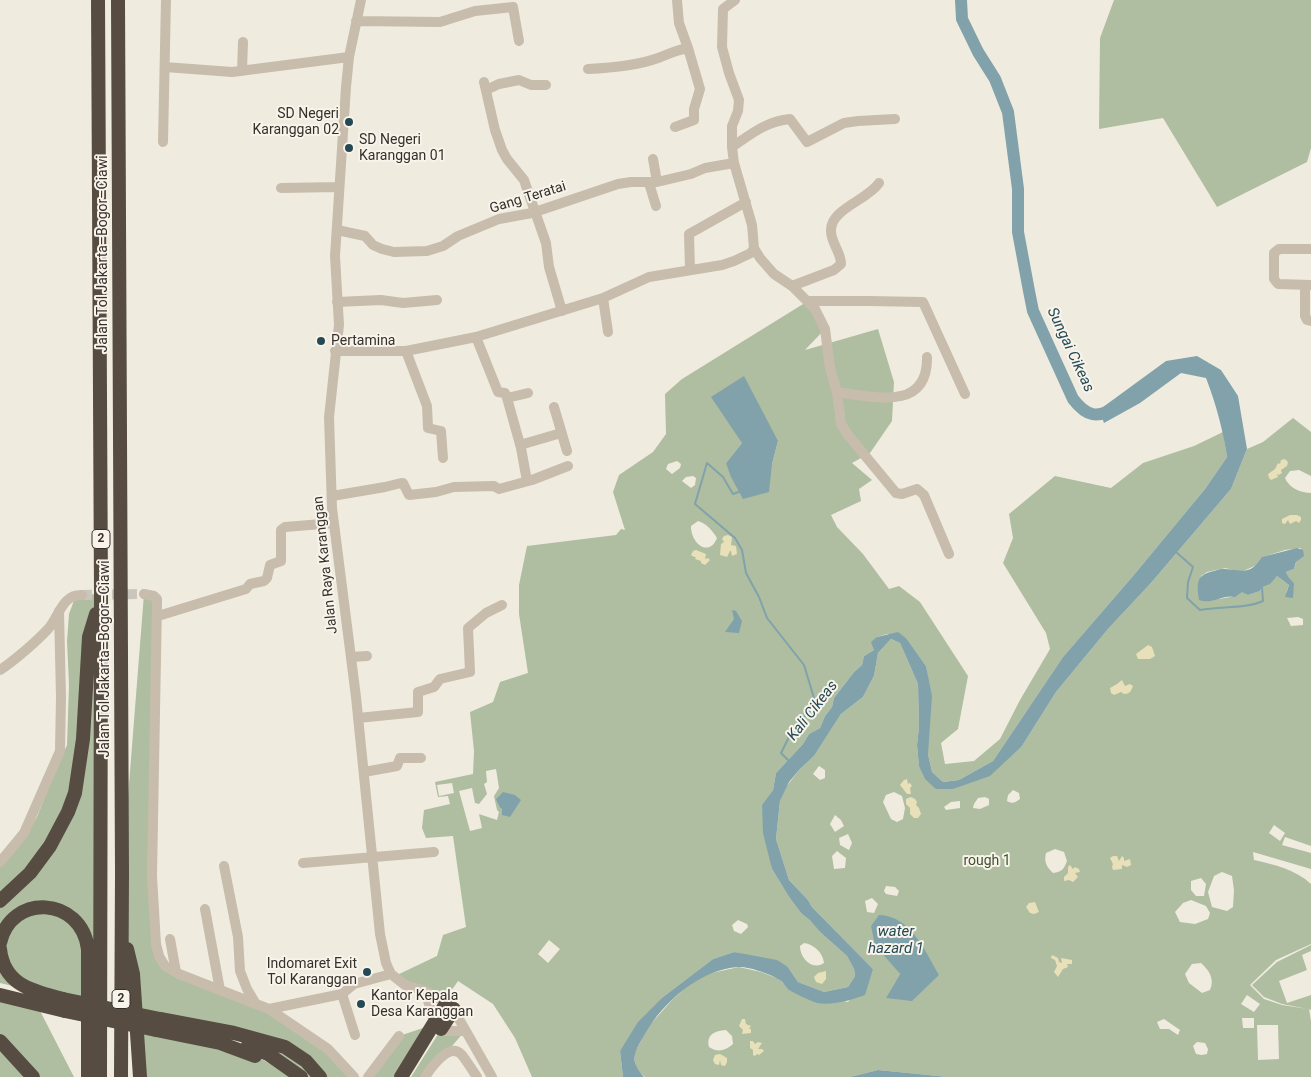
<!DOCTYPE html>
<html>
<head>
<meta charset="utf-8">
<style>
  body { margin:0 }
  canvas { display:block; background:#f0ebdf }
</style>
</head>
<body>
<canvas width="1311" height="1077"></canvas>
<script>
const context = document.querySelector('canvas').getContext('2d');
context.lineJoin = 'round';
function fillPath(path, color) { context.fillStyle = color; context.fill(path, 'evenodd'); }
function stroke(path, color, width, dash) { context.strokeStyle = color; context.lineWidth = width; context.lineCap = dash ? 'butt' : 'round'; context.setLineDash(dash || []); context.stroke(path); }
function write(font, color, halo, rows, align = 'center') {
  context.font = font + ' Roboto,sans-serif'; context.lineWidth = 4; context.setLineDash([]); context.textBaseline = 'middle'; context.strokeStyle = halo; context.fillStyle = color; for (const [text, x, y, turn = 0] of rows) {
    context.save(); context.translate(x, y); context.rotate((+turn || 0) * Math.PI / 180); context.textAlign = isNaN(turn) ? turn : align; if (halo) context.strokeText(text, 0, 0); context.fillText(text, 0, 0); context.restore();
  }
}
fillPath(new Path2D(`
  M1114 0H1311V148L1307 162 1217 207 1163 118 1099 129 1100 38Z
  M808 301 825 329 805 350 878 329 894 382 892 421 870 453 852 463 872 480 859 489 861 501 831 515 837 527 863 554 889 589 899 586 920 602 968 676 958 729 941 743 945 764 974 761 1000 739 1020 700 1050 649 1046 633 1003 563 1013 538 1009 514 1055 476 1111 488 1143 463 1194 446 1223 432 1227 457 1205 489 1133 576 1063 657 993 761 959 780 943 782 932 772 928 754V679L926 666 907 639 887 634 877 637 874 650 864 656 862 665 854 672 834 698 832 707 825 716 820 728 809 734 803 744 776 773 773 790 762 806 772 869 789 897 801 913 810 919 820 932 847 956 854 969 855 976 848 987 824 992 798 982 788 967 734 952 713 959 663 997 620 1051 623 1077H532L515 1038 493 1004 458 981C456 984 453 989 450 991 436 1001 409 982 397 975L437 956 443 935 466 927 453 836 426 838 422 828 424 810 450 804 448 796 438 797 435 782 473 774 474 751 470 712 493 702 500 682 528 673 519 614V585L527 546 616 535 621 529 625 530 613 492 619 475 653 452 666 434 665 394 682 379ZM778 441 772 464 726 463 742 443ZM677 461 681 464 680 468 672 474 666 469 668 464ZM693 476 696 478 695 485 691 488 682 481 686 477ZM698 521C707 524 712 530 717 538 710 557 691 545 691 526ZM496 769 499 788 494 796 497 810 499 812 497 820 479 814 482 828 470 831 459 791 472 788 475 803 479 804 487 794 484 784 487 782 486 771ZM452 783 454 793 439 796 437 785ZM513 796 516 798 511 814 502 815V809L500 808 497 799ZM738 920 747 924 748 927 741 934 734 931 732 925ZM549 940 560 949 548 963 538 954ZM804 943C814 944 823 953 824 963 812 971 800 958 800 946Z
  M1293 418 1311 432V476L1299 470 1290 471 1285 478C1289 488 1301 493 1311 493V846L1285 837 1282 845 1311 853V869L1253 852 1254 860C1275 865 1295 869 1311 884V944L1276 960 1250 985 1264 999 1282 1005 1308 1009 1282 1004 1264 997 1252 985 1277 962 1311 945V951L1302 955 1307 970 1279 981 1287 1003 1311 995V1010L1309 1009 1311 1021V1077H948L878 1070 850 1077H645L636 1069 634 1054 649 1026 673 999 689 985 707 974 739 967 761 972 779 979 788 989 848 1002 873 969 812 907 808 900 789 880 776 839 780 801 786 787 800 769 814 756 841 714 863 697 874 676 878 653 891 639 900 643 918 684 919 727 917 745 919 766 953 789 1022 746 1056 692 1108 629 1151 583 1231 489 1247 449 1263 442ZM1301 548 1294 569 1286 572 1289 579 1294 583 1286 593 1289 585 1277 576 1262 587 1260 591 1248 595 1242 591C1233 600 1211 599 1199 600L1201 576 1207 572 1225 568 1241 572 1257 565 1263 557 1285 550ZM1298 617 1303 619V625L1291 626 1287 618ZM819 766 825 770V778L820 780 813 774ZM1013 790 1019 793 1020 799C1015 803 1012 804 1007 801L1008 795ZM894 792 902 796 905 808 903 819 897 822 891 819 883 802 886 795ZM985 797 989 799V805L980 809 973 808 974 804 978 798ZM960 801V808L946 810 944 807 951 802ZM835 815 841 820 844 826 835 832 830 824ZM1274 825 1285 833 1280 841 1269 833ZM848 834 852 843 849 850 840 845 839 838ZM1055 849 1064 852 1067 861C1064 869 1062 872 1053 873 1046 866 1044 862 1046 853ZM837 851 846 858 845 868 834 869 832 856ZM1222 872 1232 876 1234 890 1233 907 1227 911 1212 907 1208 892 1214 876ZM1201 878 1206 884 1204 896H1196L1191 890V881ZM886 886 895 887 899 891 897 896 886 894 884 891ZM872 898 878 904 874 913 867 912 865 901ZM1191 900 1206 906 1210 913 1208 919 1195 924 1180 922 1175 912 1183 903ZM1201 963C1209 970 1215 979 1210 990L1202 993 1189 983 1185 974 1192 964ZM894 966 939 975 887 997 900 974ZM1247 995 1260 1004 1254 1012 1241 1004ZM1242 1018H1254V1028H1243ZM1164 1019 1180 1030 1178 1035 1169 1029H1160L1157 1022ZM1257 1025H1278L1279 1059 1258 1060ZM726 1030 732 1036 733 1044C725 1051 718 1053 709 1047 706 1034 715 1031 726 1030ZM1197 1042 1205 1043 1208 1049 1207 1054 1202 1055 1196 1054 1193 1046Z
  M101 594 100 946 88 1004 0 983V866L22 841 37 817 51 781 67 745 69 685 67 641 69 614 76 595Z
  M144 594 155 596 152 876 161 962 290 1021 354 1077H301L263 1042 135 1014 121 922 122 873Z
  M0 995 36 1003 74 1077H0Z
  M136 1024 249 1052 270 1064 290 1077H140Z
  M435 1024 401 1077H368L399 1036Z
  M440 1031H465L425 1077H411Z`), '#afbea0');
fillPath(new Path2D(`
  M1285 459 1288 462 1287 466 1281 470 1282 473 1279 475 1277 474 1278 477 1271 480 1269 478 1268 474 1275 469 1278 463 1280 464 1281 460Z
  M1290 515H1297L1301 517V520L1299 523 1296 521 1290 524 1288 520 1285 524 1282 523V519Z
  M728 535 732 537 731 545 736 546 737 554 732 556 731 551H730L727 557 720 555 721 544 724 542 722 539 724 536Z
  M696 550 706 554 705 559 708 558 710 560 705 565 701 563V561L695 559 696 557H694L691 555 693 551Z
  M1148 645 1152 647 1155 656 1150 659H1138L1136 654Z
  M1122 680 1125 686 1130 684 1133 686C1131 691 1130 694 1124 694L1121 692 1114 695 1111 693 1110 688 1117 684Z
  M907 779 908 784 910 783 912 786 910 788 911 794H907L900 785 904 780Z
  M911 797 915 799 917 802 916 805 919 808 921 814 918 818H914L910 814V808L906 804V799Z
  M1113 856H1117L1119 861 1122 856 1124 858V861L1130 859 1131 865 1127 867 1122 865V869L1113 870 1112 867 1113 864 1110 858Z
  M1070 865 1073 869 1075 867 1079 869 1080 872 1075 873 1078 877 1073 882 1069 880 1064 881V877L1068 873V867Z
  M1035 902 1039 912 1034 914 1030 913 1026 907 1029 903Z
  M1052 955 1058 958 1059 962 1062 963 1061 958 1072 960V964H1067L1068 967 1063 969 1058 977 1054 972 1057 966 1055 960 1051 958Z
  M826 971V979L822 984 816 982 814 977 818 973Z
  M742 1019H745L746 1024 751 1026 749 1029H751V1033L742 1034 743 1030 739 1026Z
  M750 1041H753L755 1044 758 1042 762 1043 758 1049H762L764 1051 759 1055 757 1054 755 1056 753 1055V1050L750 1048Z
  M720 1054 727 1058V1062L725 1066 721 1065 720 1060 719 1065 715 1064 713 1060 715 1055Z`), '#e8e0b9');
fillPath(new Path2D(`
  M1197 356 1221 370 1238 396 1247 449 1231 489 1151 583 1108 629 1056 692 1022 746 990 776 953 789H936L925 779 919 766 917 745 919 727 918 684 900 643 891 639 878 653 874 676 863 697 841 714 814 756 800 769 789 782 780 801 776 839 789 880 808 900 812 907 873 969 865 995C852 1000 831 1006 817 1003 808 1000 796 994 789 990 785 987 783 981 778 979 771 974 747 966 738 967 701 969 663 1002 645 1034 635 1052 628 1059 644 1077H623L620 1051 638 1022 663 997 713 959 734 952 777 960 788 967 798 982 824 992 848 987 855 976 854 969 847 956 820 932 810 920 801 913 789 897 772 869 763 833 762 805 773 790 776 773 803 744 809 734 820 728 825 716 832 707 834 698 854 672 862 665 864 656 874 650 871 642 877 637 898 632 907 639 926 666 932 696 928 754 932 772 943 782 959 780 993 761 1063 657 1133 576 1205 489 1227 457C1223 430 1216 404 1206 378L1181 373 1140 403 1104 423 1099 410 1166 361Z
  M744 376 778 441 772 464 769 492 743 499 731 477 726 463 742 443 711 397Z
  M1297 548 1303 550 1304 556 1296 562 1294 569 1286 572 1289 578 1294 583 1293 598 1285 597 1289 585 1277 576 1270 584 1262 587 1260 591 1248 595 1242 592 1235 597C1223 594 1212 605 1199 600 1197 584 1195 575 1214 571 1218 570 1222 568 1225 569 1243 570 1250 576 1262 557Z
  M732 610 736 611 742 621 739 633 725 632 734 619Z
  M503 792 515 795 521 800 510 817 502 815V809L500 808 496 799Z
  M879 915C911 916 925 951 939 975L912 1001 886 998 900 974 875 945 871 926Z
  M878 1070 948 1077H850Z`), '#81a2ab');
stroke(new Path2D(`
  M741 491 733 494 723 477 707 463 695 504 735 538 742 550 746 573 759 597 767 618 804 665 814 698 811 709 791 733 781 753 789 761
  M1176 552 1193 567 1188 582 1187 598 1200 610C1221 606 1245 609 1263 601L1262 587`), '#81a2ab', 2);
stroke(new Path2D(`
  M961 0 962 19 978 52 995 79 1008 112 1018 189V232L1029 291 1033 311 1073 399C1086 416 1098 420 1116 406`), '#81a2ab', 12);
stroke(new Path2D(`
  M82 595 144 594`), '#cbc6bb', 10, [10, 5]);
stroke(new Path2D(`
  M361 0 349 57 346 87 335 256 339 325 329 417 332 508 356 697 380 934 386 963 391 974 405 985 425 991 451 1005 492 1077
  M735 0 723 9 722 47 729 73 739 100 738 111 732 126V147L734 163 752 225 754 248 760 258 774 274 792 286 815 309 825 329 830 368 837 392 841 424 848 435 896 493 902 494 917 489 924 495 949 554
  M356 21 440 22 475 11 513 7 519 41
  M165 67 232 72 349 57
  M588 69C611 68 636 66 658 58 669 54 676 50 688 48L679 23 677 0
  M242 71 243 42
  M484 82 495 130 502 150 507 159 524 180 546 243 549 267 562 311
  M486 90 499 84 519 80 531 85H546
  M675 127 694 120V109L700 89 688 48
  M163 142 166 0
  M732 147C751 134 767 121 790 119L807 142 844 123 858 121 895 119
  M653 159 657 182
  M649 183 656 206
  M281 188 339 187
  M337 230 365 236 373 245 382 249 394 252 427 251 443 246 458 236 499 219 532 213 618 184 631 182H657L691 174 705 168 734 163
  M1311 249H1279L1274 253V279L1278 284 1311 285
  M690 270 689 234 746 202
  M1305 285V316L1307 320 1311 321
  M792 286 834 270 841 264C841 252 831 243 831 231 830 209 868 200 879 183
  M603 298 608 332
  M808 301H868L923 302 965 394
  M337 302 381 300 403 303 437 300
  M476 337 498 392 505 393 507 398 521 448 527 481
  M335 351H406L476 337 603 298 649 277 722 265 734 261 751 253 754 248
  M406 351 427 406 428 428 441 431 443 458
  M837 392C873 397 928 412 927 357
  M507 398 528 393
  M554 407 567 451
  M520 445 561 433
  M332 496 385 487 401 483H403L409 495 436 492 454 487 494 486 499 489 532 480 568 466
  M144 594 154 596 157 599V604L152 876 156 944 159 956 165 966 179 974 256 1004
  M158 616 246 589 250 584 264 581 267 578 270 565 281 561V530L285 527 334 523
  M351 657 367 656
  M0 670C14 661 37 641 48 629 59 617 62 594 82 595
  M358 718 418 712V692L434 687 440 679 470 672 468 628 486 613 502 605
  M364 772 397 766 400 758H421
  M0 862 24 833 60 751 61 697 59 611
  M303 863 434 852
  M224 866 238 937 240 971 247 989 256 1004 269 1009 342 994 354 984 391 974
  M205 909 220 990
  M170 939 176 972
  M425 991 435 1024
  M342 994 355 1035
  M269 1009 328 1049 354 1077
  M440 1031H465
  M368 1077 399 1036
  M425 1077C431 1068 449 1042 461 1054 467 1061 472 1070 477 1077`), '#c8bdac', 10);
stroke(new Path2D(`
  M98 0 101 594 100 1077
  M118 0 122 873 121 1077
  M0 901 30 873 50 846 68 812 75 793 83 739 89 637 96 614
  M0 943C11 893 81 896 88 949V1077
  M0 949C4 986 34 991 63 999
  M127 949 133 974 140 1077
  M0 995 65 1011
  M160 1019 234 1033 285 1047 306 1061 320 1077
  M441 1029 454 1009
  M156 1030 220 1043 255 1056
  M0 1041 33 1077
  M248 1045 268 1054 301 1077
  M401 1077 447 1002`), '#564c42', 14);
stroke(new Path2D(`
  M63 999 160 1019
  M65 1011 156 1030`), '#564c42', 14);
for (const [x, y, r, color] of [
  [349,122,5,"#244954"],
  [349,148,5,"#244954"],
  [321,341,5,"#244954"],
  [367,972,5,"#244954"],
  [361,1004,5,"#244954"]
]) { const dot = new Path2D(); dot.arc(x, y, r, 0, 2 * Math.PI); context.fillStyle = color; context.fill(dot); stroke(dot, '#f8f4eb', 2); }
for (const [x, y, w] of [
  [101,539,18],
  [121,999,18]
]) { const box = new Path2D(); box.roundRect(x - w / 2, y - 9.5, w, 19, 4); context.fillStyle = '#f8f4eb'; context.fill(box); stroke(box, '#36302a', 1); }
write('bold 12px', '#36302a', null, [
  ["2",101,539],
  ["2",121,999]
]);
write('14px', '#36302a', '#f8f4eb', [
  ["SD Negeri",339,114,"right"],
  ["Karanggan 02",339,130,"right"],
  ["SD Negeri",359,140],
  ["Karanggan 01",359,156],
  ["Pertamina",331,341],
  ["Indomaret Exit",357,964,"right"],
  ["Tol Karanggan",357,980,"right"],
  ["Kantor Kepala",371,996],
  ["Desa Karanggan",371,1012]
], 'left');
write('14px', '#36302a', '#f8f4eb', [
  ["Gang Teratai",528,198,-17],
  ["Jalan Tol Jakarta–Bogor–Ciawi",103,254,-90],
  ["Jalan Raya Karanggan",326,565,-96],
  ["Jalan Tol Jakarta–Bogor–Ciawi",105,659,-90]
]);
write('14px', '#405230', '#f8f4eb', [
  ["rough 1",987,861]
]);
write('italic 15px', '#244954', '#f8f4eb', [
  ["Sungai Cikeas",1070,350,65],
  ["Kali Cikeas",813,711,-52],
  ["water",896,932],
  ["hazard 1",896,949]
]);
</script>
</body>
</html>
